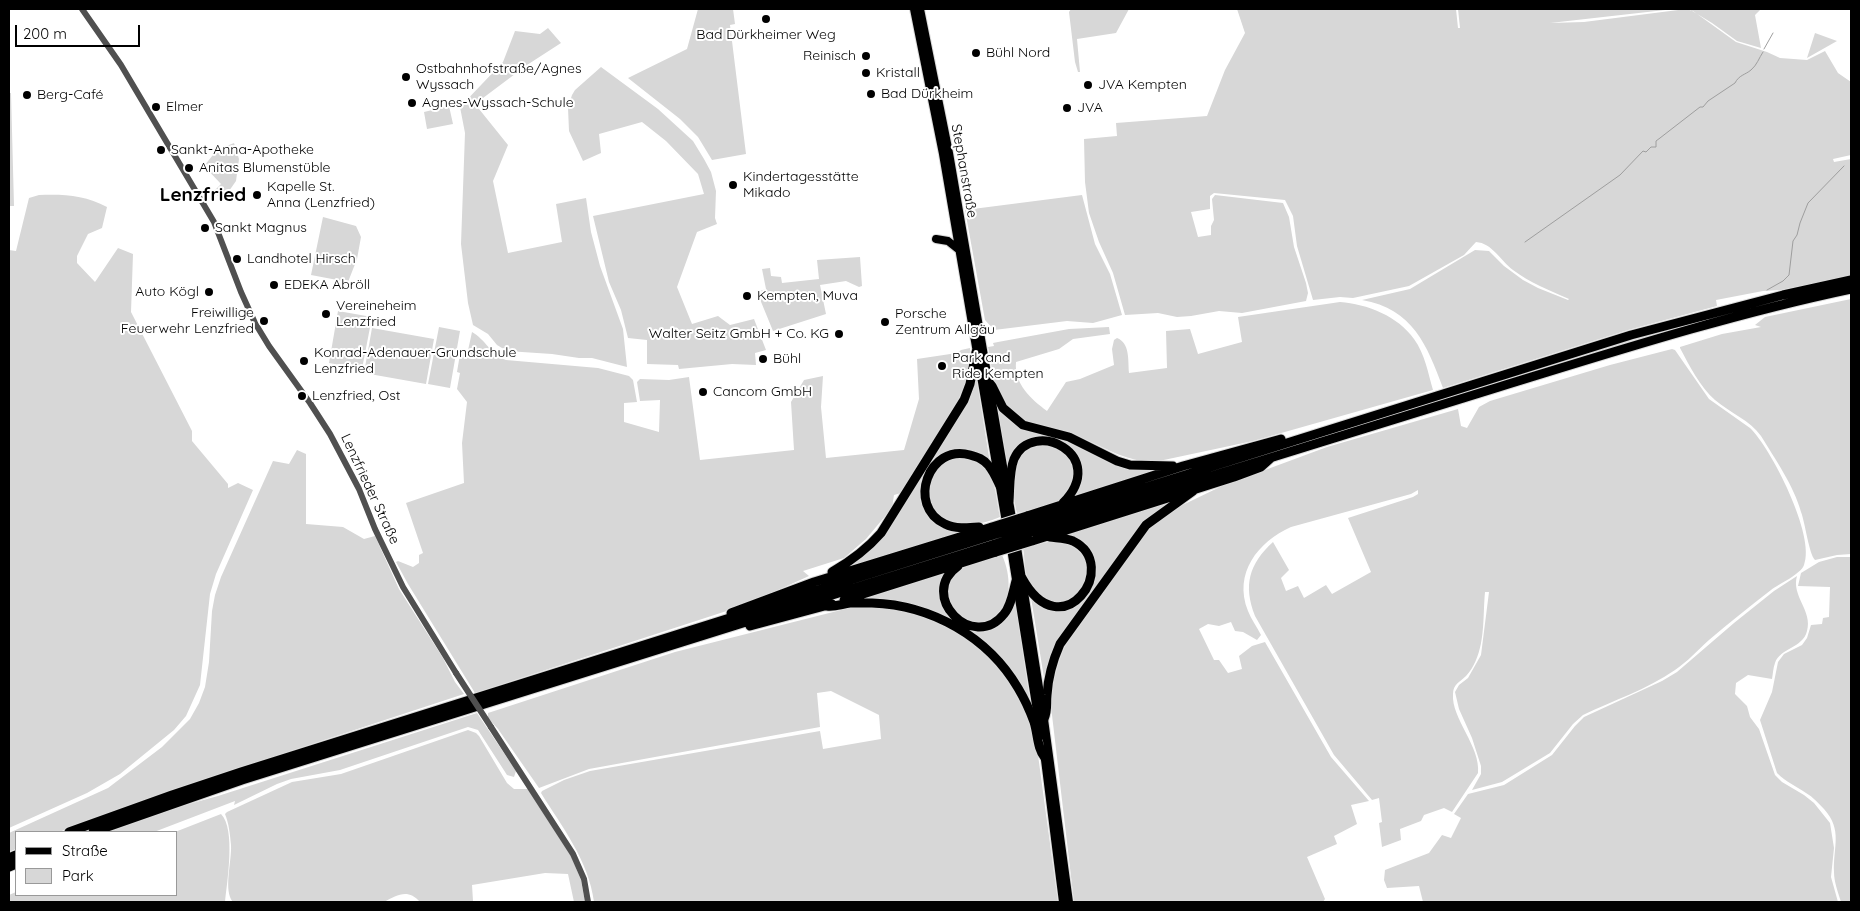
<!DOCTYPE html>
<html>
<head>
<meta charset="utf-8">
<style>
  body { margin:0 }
  #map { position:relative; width:1860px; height:911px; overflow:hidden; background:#fff; font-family:Quicksand,sans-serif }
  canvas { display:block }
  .frame { position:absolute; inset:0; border:10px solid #000; pointer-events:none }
  .legend { position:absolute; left:15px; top:831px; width:162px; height:65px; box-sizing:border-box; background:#fff; border:1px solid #999; margin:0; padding:6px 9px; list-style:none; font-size:15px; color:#000 }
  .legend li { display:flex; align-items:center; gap:10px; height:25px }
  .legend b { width:25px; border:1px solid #999 }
  .scale { position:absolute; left:15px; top:25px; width:125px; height:22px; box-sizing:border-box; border:2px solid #000; border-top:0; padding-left:6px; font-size:15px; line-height:18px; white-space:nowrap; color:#000; -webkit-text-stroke:4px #fff; paint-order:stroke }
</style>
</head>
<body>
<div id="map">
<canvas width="1860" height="911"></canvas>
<div class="frame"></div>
<ul class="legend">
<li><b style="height:6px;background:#000"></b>Straße</li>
<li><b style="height:14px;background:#d7d7d7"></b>Park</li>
</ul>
<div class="scale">200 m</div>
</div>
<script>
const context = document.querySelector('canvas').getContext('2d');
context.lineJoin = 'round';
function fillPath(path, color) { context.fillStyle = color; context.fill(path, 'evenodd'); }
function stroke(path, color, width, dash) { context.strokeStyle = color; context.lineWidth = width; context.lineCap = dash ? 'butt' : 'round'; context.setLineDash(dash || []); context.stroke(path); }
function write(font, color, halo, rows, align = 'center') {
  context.font = font + ' Quicksand,sans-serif'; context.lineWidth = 4; context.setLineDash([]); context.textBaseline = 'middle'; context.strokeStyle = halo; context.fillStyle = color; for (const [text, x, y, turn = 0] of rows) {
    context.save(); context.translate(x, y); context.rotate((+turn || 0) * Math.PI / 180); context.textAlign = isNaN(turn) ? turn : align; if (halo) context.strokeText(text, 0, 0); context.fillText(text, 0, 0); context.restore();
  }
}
fillPath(new Path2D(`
  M698 9H733L735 24 730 25 746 154 712 160 698 137 680 119 628 78 687 49Z
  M1071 9H1129L1116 33 1077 39 1080 72H1078L1075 62 1069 12Z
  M1237 9H1456L1458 28H1460L1458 9H1674L1550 23 1584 22 1686 9 1693 11 1736 42 1767 52 1780 58 1807 60 1825 51 1838 73 1851 82V155L1833 159 1834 162 1851 159V276L1781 290 1763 291 1716 300 1717 306 1628 330 1443 388C1427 345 1413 309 1362 300L1410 289 1475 250 1489 251 1504 266 1523 280 1538 288 1568 300 1569 299C1549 290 1530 283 1513 270 1501 261 1492 243 1476 242L1464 255 1409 286 1353 298 1340 297 1313 300 1297 246 1293 216 1285 200 1214 193 1210 196V209L1191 212 1198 237 1211 235V226L1214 220 1212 199 1215 195 1283 203 1289 217 1294 247 1306 283 1308 293 1306 301 1242 313 1219 311 1191 316 1177 317 1158 313 1125 315 1113 273 1099 242 1089 213 1085 182 1084 139 1117 136 1116 123 1207 116 1225 70 1245 33Z
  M1689 9H1761L1755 15 1761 48 1737 41 1712 23Z
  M548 28 561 43 527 65 475 104 508 145 493 181 508 253 562 242 556 204 586 198 591 232 600 266 623 329 627 367 592 358H579L552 354 507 351 497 345 488 334 473 325 468 303 461 244 465 133 460 107 503 62 515 31 540 34Z
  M1815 33 1837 41 1807 58Z
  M601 67 658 109 693 141 704 159 711 172 716 191 715 218 717 224 697 232 677 287 692 324 718 316 730 325 754 319 766 350 755 353 756 365 732 364 679 369 678 365 647 364V340L628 338 621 310 609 282 593 216 704 194 698 174 666 141 642 122 599 134 601 153 583 161 569 131 568 108 572 95 575 90Z
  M9 93H11L14 206H9Z
  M449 106 453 124 427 129 424 112Z
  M234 143 239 159 236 181 222 201 214 191 221 184 204 166 217 150Z
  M39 195C63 194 85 195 107 207L102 228 88 234 77 256V263L95 282 118 248 133 254 131 312 192 431V441L228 484V488L238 483 253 490 216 574 210 594 200 685 186 716 174 730 120 774 87 793 9 828V250L16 251 29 198Z
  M1082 195 1095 244 1110 274 1122 315 1093 323 1067 321 994 330 985 320 965 210Z
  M323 217 356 226 361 237 357 259 348 282 311 275Z
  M860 257 862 286 859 287 846 281 820 285 826 314 773 331 757 292 766 289 762 269 770 268 771 276 781 277 782 283 819 279 817 260Z
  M1851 299V554L1837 555 1815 560C1809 554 1805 522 1801 512 1794 486 1775 459 1761 436 1750 420 1730 413 1715 400 1700 387 1689 365 1680 348V347L1722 334 1761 327 1755 325 1765 317Z
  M1340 302C1367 304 1398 316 1414 339 1425 354 1428 373 1433 390L1253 441 1159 461C1127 464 1106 447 1079 437 1054 428 1024 429 1006 405 993 388 992 366 988 347L994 346 993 343 998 342 1069 329 1109 327 1110 334 1073 339 1059 349 1016 362C1014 384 1031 399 1047 411L1066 382 1080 379 1114 365 1112 349 1114 340 1117 338C1130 343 1128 360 1129 373L1167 368 1166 331 1190 329 1198 354 1242 342 1238 317Z
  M338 311 372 317 362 369 329 363Z
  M439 327 460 331 450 388 428 384Z
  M372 328 434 339 426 384 364 373Z
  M472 332C485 339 491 355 506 360L598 368 629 376 633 380 637 402 624 403V422L659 432 660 400 640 401 637 382 640 379 669 380 689 377 700 460 794 450 791 402 804 380 823 376 821 407 826 458 904 450 919 399 917 359 957 353 961 350 970 348C970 368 967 382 958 400L901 493 894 495 892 508 866 539 844 558 803 571 809 576 745 605 475 693 408 584 396 562 398 561 413 567 419 563V555L423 553 406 503 464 483 462 443 467 402 457 389 460 373 457 372 460 354 467 355Z
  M1672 349 1675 350 1709 399 1750 428C1771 448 1816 536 1804 565 1801 574 1779 584 1771 590 1750 606 1729 623 1709 640 1698 650 1687 662 1675 670 1648 689 1612 701 1583 715L1573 724 1550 753 1502 782 1472 790 1481 774V766L1472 738 1459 709 1455 692 1459 685 1468 678 1481 655 1489 592H1485C1483 613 1485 640 1476 660 1474 665 1470 672 1466 676 1460 682 1453 684 1453 694 1451 718 1481 747 1478 773L1452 812 1444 808 1424 815 1421 821 1400 829 1401 840 1382 847 1379 823 1382 822 1379 798 1372 800 1334 755 1255 616C1243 585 1249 564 1273 542L1289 570 1281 578 1286 591 1298 586 1304 598 1326 585 1332 594 1371 572 1348 518 1413 497 1418 494V490L1411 494 1291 527C1258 542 1233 573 1248 611 1251 619 1257 627 1261 635L1257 640 1243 632 1235 631 1231 622 1219 626 1208 624 1199 629 1214 660H1219L1228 673 1242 669 1239 656 1252 646 1265 642 1331 757 1369 801 1351 805 1357 824 1334 836 1337 844 1307 857 1325 899 1323 902H1074L1050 698C1054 680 1057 663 1065 646L1149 528 1166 513 1222 486 1327 447 1458 409 1461 426 1467 428 1479 407 1490 401 1610 365Z
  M976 375 990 463C963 454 952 442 929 465L967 402Z
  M997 405 1010 421 1021 428 1058 436 1129 467 1158 471 1073 499C1084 483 1081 471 1075 454L1034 440 1008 467Z
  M1045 444C1051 446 1059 448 1064 451 1080 463 1075 492 1059 501 1047 508 1030 510 1017 513 1011 485 1008 448 1045 444Z
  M297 450 306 454V524L343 527 364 539 375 536 399 589 443 658 455 682 464 694 169 791 59 832H16V849L9 852V833L108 788 162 747 190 719 199 703 205 687 209 662 212 611 215 595 221 577 273 461 289 464Z
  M965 457C997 467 994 488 1000 517 986 523 965 528 950 522 924 511 919 475 945 461 951 458 958 457 965 457Z
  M921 476C921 483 920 490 920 496 922 521 947 526 966 532L844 569 876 544Z
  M1180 498 1162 507 1152 515 1075 616 1045 684 1031 598C1063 625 1098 601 1094 561L1060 536Z
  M1052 541C1074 542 1094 557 1085 581 1084 584 1083 590 1081 592 1079 595 1074 597 1071 598 1054 609 1038 598 1030 583 1024 574 1025 559 1023 548Z
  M1002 555C1011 574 1013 605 994 618 988 622 980 625 973 623 962 621 955 613 951 604 935 569 979 562 1002 555Z
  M1837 557H1851V902H1841C1838 892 1834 882 1834 872 1833 847 1843 830 1824 809 1818 803 1813 797 1806 793 1796 786 1786 782 1777 773L1760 720 1772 692 1778 662 1784 654 1802 645 1807 638 1811 625 1822 624 1823 618 1829 617 1830 587 1798 586 1801 573 1819 562Z
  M948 571 944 578 952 620 956 623 990 629 1007 618 1015 601 1031 707 1020 686 946 618 851 601Z
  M1797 576C1791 596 1813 611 1807 631 1803 648 1780 648 1775 663 1773 668 1773 674 1772 679L1748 675 1736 683 1735 694 1747 706 1750 717 1759 729 1775 775 1782 782 1804 795 1814 803 1830 823 1834 848 1831 877 1838 902H1423L1419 886 1387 888 1384 880 1385 870 1429 853 1442 835 1451 838 1461 818 1454 814 1468 794 1504 785 1552 755 1575 726 1584 717 1662 681 1677 672 1734 623 1774 591Z
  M874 606 898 609 920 614 963 634 992 658 1016 690 1031 725 1038 755 1058 902H594C589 861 562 827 541 793L542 791 564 780 590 771 820 731 823 749 881 739 879 715 831 691 817 693 820 727 589 769 539 788 498 729 488 718V713L675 652 849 608Z
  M477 713 516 771 514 777 507 775 478 730 468 727 340 770 291 779 277 784 234 805 235 801 154 832H106L178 807 218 796Z
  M468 730 476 733 479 736 507 783 514 789H528L571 856 581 880 585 902H574L568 874 545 873 472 885 473 901 468 902H420C408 888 397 895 384 902H233C223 891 232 861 231 845 230 834 229 824 225 814L227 812 292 782 341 774Z
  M221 814C236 829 227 882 225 902H9V895L16 892V895H176V832H175Z`), '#d7d7d7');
stroke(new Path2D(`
  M1764 49 1773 33
  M1525 242 1620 175 1643 151 1646 152 1651 147H1656V141L1660 138 1700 107H1703L1708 101 1735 83C1739 75 1745 75 1751 70 1757 65 1759 58 1763 52
  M1767 290 1783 281 1789 275 1793 241 1797 235 1800 223 1808 203 1844 166`), '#9e9e9e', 1);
const major = new Path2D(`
  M914 9 943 154 1007 528
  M920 9 949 153 1013 524
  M936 239 948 241 958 249
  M1016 541 1044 719 1069 902
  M1010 542 1041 736
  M1044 752 1063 902`);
const highway = new Path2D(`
  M988 381 992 386 1003 408 1023 425 1069 437 1117 461 1130 465 1173 466
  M1009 501C1010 488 1009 472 1014 459 1033 417 1110 455 1063 503
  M1027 516 1183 466 1281 439
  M1029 524 1631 335 1783 295 1851 280
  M979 527C967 528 955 529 945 524 906 506 929 443 970 455 977 457 984 459 989 466 994 472 997 480 1000 486
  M1031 532C1187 483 1343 434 1499 387 1616 351 1732 314 1851 289
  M1032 541 1234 477 1261 467 1271 458
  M958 566C917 595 973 653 1004 614 1011 606 1013 592 1016 581
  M832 572C851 561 867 549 881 533L964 400 970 384 976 352
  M1022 578C1062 651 1122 565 1073 541 1066 538 1057 538 1050 537
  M844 600 996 552
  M827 606C835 607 842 604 850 603 857 603 865 603 872 603 932 605 988 637 1018 688 1024 698 1030 711 1034 722 1038 735 1037 748 1045 758
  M731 613 814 582 992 527
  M750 626 832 604
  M1044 719C1048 710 1046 704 1047 695 1048 677 1053 660 1060 644L1146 525 1193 491
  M69 832 172 795 241 772 993 535
  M93 832 242 780 995 544
  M9 858 16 855
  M9 867 16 864`);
stroke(major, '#dbdbdb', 10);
stroke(highway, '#dbdbdb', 11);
stroke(new Path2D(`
  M82 9 121 65 214 222 241 292 255 323 269 346 310 403 330 434 359 489 375 529 403 587 456 673
  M491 727 573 854 584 879 588 902`), '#505050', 6);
stroke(major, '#000', 8);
stroke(highway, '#000', 9);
const highwayBridge = new Path2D(`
  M992 527 1027 516
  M993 535 1029 524
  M995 544 1031 532
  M996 552 1032 541`);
stroke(highwayBridge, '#dbdbdb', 11, []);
stroke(new Path2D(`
  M456 673 491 727`), '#505050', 6);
stroke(highwayBridge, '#000', 9);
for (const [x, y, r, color] of [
  [766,19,5,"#000"],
  [976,53,5,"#000"],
  [866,56,5,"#000"],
  [866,73,5,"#000"],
  [406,77,5,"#000"],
  [1088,85,5,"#000"],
  [871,94,5,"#000"],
  [27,95,5,"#000"],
  [412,103,5,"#000"],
  [156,107,5,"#000"],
  [1067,108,5,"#000"],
  [161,150,5,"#000"],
  [189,168,5,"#000"],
  [733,185,5,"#000"],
  [257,195,5,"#000"],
  [205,228,5,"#000"],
  [237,259,5,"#000"],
  [274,285,5,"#000"],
  [209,292,5,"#000"],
  [747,296,5,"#000"],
  [326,314,5,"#000"],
  [264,321,5,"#000"],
  [885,322,5,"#000"],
  [839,334,5,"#000"],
  [763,359,5,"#000"],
  [304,361,5,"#000"],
  [942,366,5,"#000"],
  [703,392,5,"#000"],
  [302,396,5,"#000"]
]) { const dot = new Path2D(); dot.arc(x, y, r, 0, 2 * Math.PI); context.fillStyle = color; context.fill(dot); stroke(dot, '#fff', 2); }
write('14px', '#000', '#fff', [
  ["Bad Dürkheimer Weg",766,35,"center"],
  ["Bühl Nord",986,53],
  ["Reinisch",856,56,"right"],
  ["Ostbahnhofstraße/Agnes",416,69],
  ["Wyssach",416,85],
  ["Kristall",876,73],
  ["JVA Kempten",1098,85],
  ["Bad Dürkheim",881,94],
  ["Berg-Café",37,95],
  ["Agnes-Wyssach-Schule",422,103],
  ["Elmer",166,107],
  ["JVA",1077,108],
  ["Sankt-Anna-Apotheke",171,150],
  ["Anitas Blumenstüble",199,168],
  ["Kindertagesstätte",743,177],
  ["Mikado",743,193],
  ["Kapelle St.",267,187],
  ["Anna (Lenzfried)",267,203],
  ["Sankt Magnus",215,228],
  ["Landhotel Hirsch",247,259],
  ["EDEKA Abröll",284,285],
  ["Auto Kögl",199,292,"right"],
  ["Kempten, Muva",757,296],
  ["Vereineheim",336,306],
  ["Lenzfried",336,322],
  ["Freiwillige",254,313,"right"],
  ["Feuerwehr Lenzfried",254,329,"right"],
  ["Porsche",895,314],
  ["Zentrum Allgäu",895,330],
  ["Walter Seitz GmbH + Co. KG",829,334,"right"],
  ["Konrad-Adenauer-Grundschule",314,353],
  ["Lenzfried",314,369],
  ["Park and",952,358],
  ["Ride Kempten",952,374],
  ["Bühl",773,359],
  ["Cancom GmbH",713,392],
  ["Lenzfried, Ost",312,396]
], 'left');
write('14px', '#000', '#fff', [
  ["Stephanstraße",964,171,80],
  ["Lenzfrieder Straße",370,489,65]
]);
write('bold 19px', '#000', '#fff', [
  ["Lenzfried",203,195]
]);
</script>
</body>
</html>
